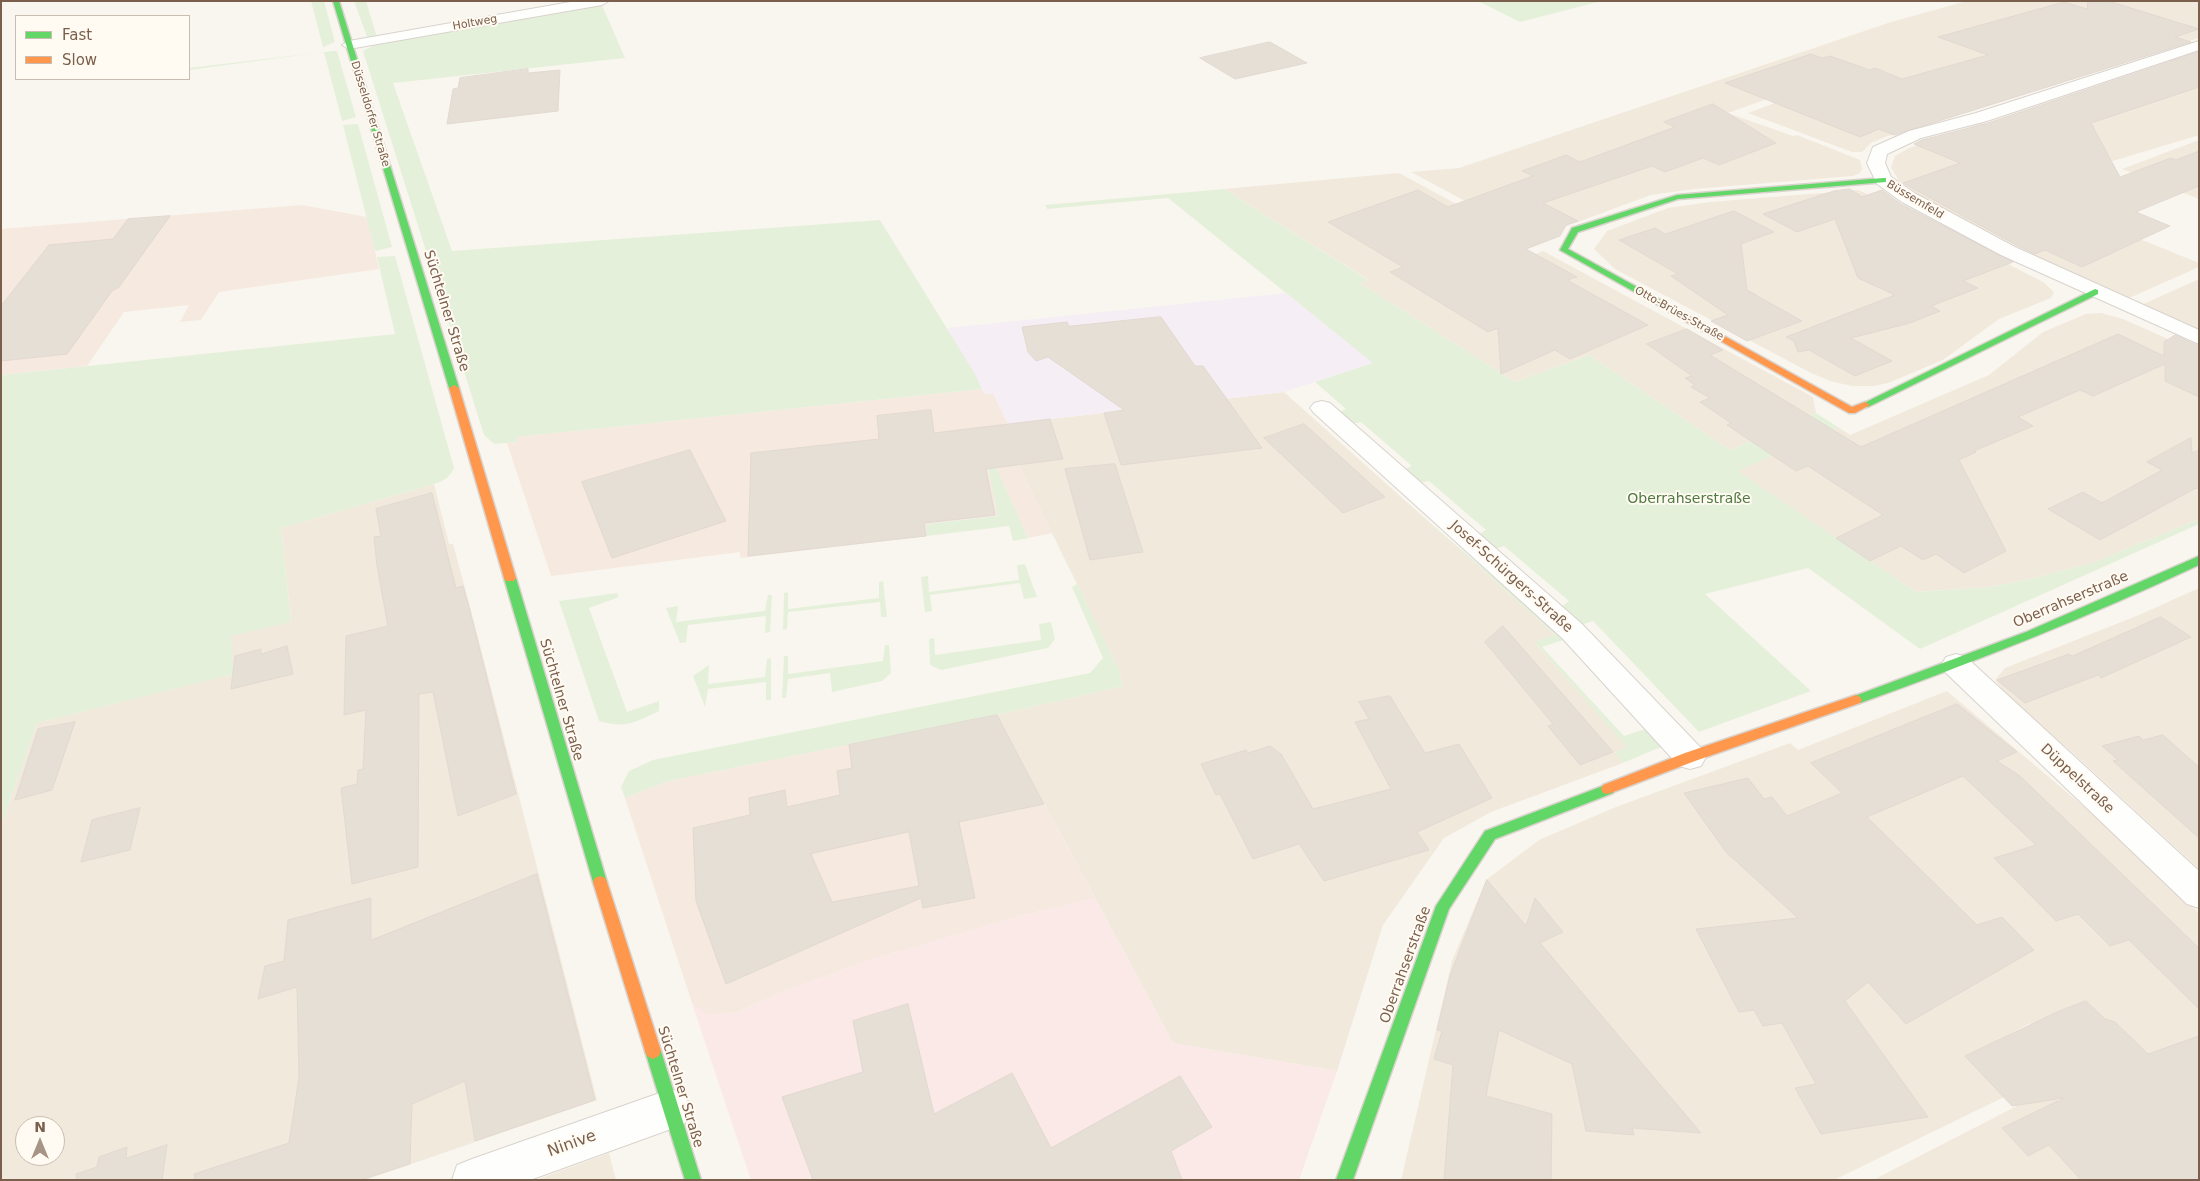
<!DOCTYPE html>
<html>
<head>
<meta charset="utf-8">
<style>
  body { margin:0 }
  #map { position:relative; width:2200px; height:1181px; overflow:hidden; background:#f9f6ef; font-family:"DejaVu Sans",sans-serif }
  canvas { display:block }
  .frame { position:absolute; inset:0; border:2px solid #7a5f4c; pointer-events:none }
  .legend { position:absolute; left:15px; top:15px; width:175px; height:65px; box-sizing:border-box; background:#fffaf2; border:1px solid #cabcb0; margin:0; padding:6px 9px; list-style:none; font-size:15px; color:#7a5f4c }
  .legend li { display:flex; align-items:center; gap:10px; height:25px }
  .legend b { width:25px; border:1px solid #cabcb0 }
  .north { position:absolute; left:15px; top:1116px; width:50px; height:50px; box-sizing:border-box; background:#fffaf2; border:1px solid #cabcb0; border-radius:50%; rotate:0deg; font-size:14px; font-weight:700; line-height:20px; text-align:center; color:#7a5f4c }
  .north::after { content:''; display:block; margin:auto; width:18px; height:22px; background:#a69485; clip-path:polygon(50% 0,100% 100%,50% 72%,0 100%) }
</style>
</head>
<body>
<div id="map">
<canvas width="2200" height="1181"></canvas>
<div class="frame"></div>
<ul class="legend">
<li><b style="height:6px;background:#63d668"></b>Fast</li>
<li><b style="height:6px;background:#ff974d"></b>Slow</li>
</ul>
<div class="north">N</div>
</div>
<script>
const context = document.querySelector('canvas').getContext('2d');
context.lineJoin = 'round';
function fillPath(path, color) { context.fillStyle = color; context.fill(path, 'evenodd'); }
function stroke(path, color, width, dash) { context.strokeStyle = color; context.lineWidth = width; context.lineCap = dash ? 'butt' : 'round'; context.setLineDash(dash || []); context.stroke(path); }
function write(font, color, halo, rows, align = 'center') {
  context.font = font + ' "DejaVu Sans",sans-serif'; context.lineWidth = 4; context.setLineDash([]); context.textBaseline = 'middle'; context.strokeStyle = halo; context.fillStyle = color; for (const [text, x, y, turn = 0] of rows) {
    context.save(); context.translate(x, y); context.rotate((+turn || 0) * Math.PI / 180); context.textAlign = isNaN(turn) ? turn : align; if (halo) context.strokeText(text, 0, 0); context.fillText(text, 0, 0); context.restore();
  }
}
fillPath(new Path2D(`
  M1967 1H2199V38L1943 119 1828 77 1728 113 1793 136 1797 135 1860 160 1862 169 1860 173 1853 176 1694 189 1651 195 1534 238 1411 172 1459 168 1891 22Z
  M2199 51V137L2196 136 2106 163 2002 120 2176 63 2168 61Z
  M1831 82 1936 121 1885 137 1871 143 1862 152H1852L1748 113Z
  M1983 123 2095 167 2060 181 2170 226 2140 239 2199 263V267L2127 299 2056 266 1918 195 1899 181 1891 167 1895 156 1909 148Z
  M2199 140V199L2122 169Z
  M1399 173 1534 246 1479 268 1481 276 1543 251 1813 397 1816 413 1730 450 1589 355 1515 382 1360 283 1367 279 1224 189Z
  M1858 190 1915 216 2043 282 2054 292 2051 298 1999 319 1943 360 1888 383 1873 386H1852L1830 381 1811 373 1615 269 1594 249 1607 231 1668 208 1710 202Z
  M2199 279V330L2141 305Z
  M2101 313 2123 319 2199 353V519L2092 563 2035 578 1991 587 1916 592 1737 471 1838 427 1850 435 1989 375 2043 332 2086 314Z
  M1284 392 1556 636 1534 642 1628 747 1615 752 1623 763 1491 812 1444 838 1383 925 1337 1071 1173 1043 997 715 1123 686 1118 668 999 425Z
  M434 484 449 544H453L471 610 597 1100 365 1180H1V826L37 723 233 674 231 636 291 621 281 528ZM25 1126H55V1156H25Z
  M2199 588V869L2074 754 2010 699 1995 680 2005 668 2139 615Z
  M1947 691 2102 822 2199 913V1180H2186L2030 1023 1999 1040 2037 1081 1834 1180H1401L1452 961 1486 880 1539 840 1616 807 1790 743 1798 750Z
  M2048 1090 2134 1180H1873Z
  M609 1153 616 1180H536Z`), '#f2e9dd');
fillPath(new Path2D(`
  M302 205 367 217 379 269 219 292 201 320 180 322 189 305 124 312 87 366 1 375V229Z
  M982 389 985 394 993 393 1008 424 999 425 1052 533 1028 538 982 436 998 516 927 524V536L740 558V552L551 576 507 443 517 442 515 437Z
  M997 715 1095 898 1023 915 866 961 787 990 734 1013 707 1015 692 1003 625 798 668 781Z`), '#f6e9e0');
fillPath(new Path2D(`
  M1286 293 1374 363 1284 392 1008 424 993 393 985 394 947 328Z`), '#f6eef5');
fillPath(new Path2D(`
  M1095 898 1173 1043 1337 1071 1299 1180H751L692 1003 707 1015 734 1013 787 990 866 961 1023 915Z`), '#fae9e7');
fillPath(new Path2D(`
  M311 1H324L335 42 323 47Z
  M354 1H366L377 37H367Z
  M1478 1H1602L1520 22Z
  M601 3 625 58 393 83 452 251 880 220 975 374 982 389 516 437 517 442 494 444 484 435 363 51 380 42Z
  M333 51H337L356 117 342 121 324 52 189 70V68Z
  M358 124 392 247 375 251 343 125Z
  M1224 189 1368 280 1360 283 1515 382 1589 355 1730 450 1816 413 1838 427 1738 471 1916 592 1991 587 2035 578 2092 563 2199 519V524L1920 649 1808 568 1705 594 1811 691 1699 732 1593 621 1581 625 1561 607 1569 601 1504 546 1495 549 1478 535 1486 530 1429 481 1420 483 1405 469 1412 466 1361 422 1351 424 1337 413 1346 409 1315 382 1373 363 1168 198 1047 209 1045 205Z
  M395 256 454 468C449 478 444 481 434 484L281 528 291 622 231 636 234 674 37 723 1 826V375L395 334 377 257Z
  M981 433 1028 538 1013 541 1009 526 927 536 926 524 998 516Z
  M1415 510 1566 639 1542 647 1624 736 1645 729 1661 747 1623 763 1615 752 1627 747 1534 642 1555 635Z
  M1025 564 1037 597 1024 599 1020 583 930 595 932 611 925 612 921 577 928 576 929 592 1019 580 1017 565Z
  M883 581 887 617H881L880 602 788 612 787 629 783 630 784 593 788 592V609L879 598V582Z
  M1077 584 1118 668 1123 686 997 715 668 781 625 798 621 787 629 771 653 760 1090 673 1103 658 1072 587Z
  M617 593 619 597 589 608 627 712 659 701V711C636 722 625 729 599 721L559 601Z
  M768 595H772L770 632 765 633 766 616 688 625 686 642 680 643 666 608 678 606 676 622 765 611Z
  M1051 622 1055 639 1048 648 941 670 930 665 929 639 934 638 935 655 1041 640 1039 624Z
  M885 645H889L891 673 882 681 832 692 830 673 788 679 786 698H782L784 656H788V674L883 661Z
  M771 658V700H766V682L708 689 705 707 693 676 709 665 708 684 765 677 767 659Z`), '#e5f0da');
const building = new Path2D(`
  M2088 1H2108L2199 29 2175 37 2191 42 1894 135 1879 129 1860 137 1725 83 1811 54 1822 58 1830 56 1870 70 1875 68 1902 79 1988 55 1938 37 2064 2 2087 9Z
  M1270 42 1307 63 1235 79 1200 58Z
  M2199 52V87L2091 123 2120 177 2171 158 2176 160 2199 151V186L2136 212 2170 226 2082 267 2045 250 2035 254 2016 245 1903 183 1960 163 1914 144 1922 140 1988 123Z
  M528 69V73L560 70 558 111 447 124 453 89 458 88 460 78Z
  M1713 104 1776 143 1719 165 1703 158 1665 172 1652 166 1543 203 1578 221 1566 225 1560 236 1526 249 1577 277 1567 280 1648 325 1570 359 1555 350 1501 374 1498 328 1488 332 1390 272 1403 267 1328 222 1418 190 1448 207 1533 176 1522 171 1566 155 1580 162 1675 127 1664 122Z
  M1850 189 1862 197 1882 190 1901 204 2013 262 1963 281 1978 288 1931 306 1940 311 1910 323 1851 338 1892 361 1855 376 1809 350 1798 352 1794 341 1786 337 1895 295 1858 278 1835 219 1797 232 1763 214 1834 191Z
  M1734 211 1774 232 1741 244 1747 290 1802 321 1747 341 1711 321 1728 315 1671 276 1678 274 1619 240 1655 228 1665 234Z
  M170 216 119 287 112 291 67 354 1 361V306L49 245 113 239 128 219Z
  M1161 317 1195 366H1203L1262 448 1121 465 1104 413 1124 410 1048 357 1036 361 1028 352 1022 327 1067 322 1069 326Z
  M1687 329 1723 350 1710 355 1861 447 2118 334 2164 356V342L2175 335 2199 346V397L2165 381V364L2093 396 2080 390 2018 417 2033 426 1974 451 1976 452 1959 460 2006 551 1964 573 1936 554 1923 560 1901 546 1870 561 1836 538 1883 515 1808 466 1796 471 1727 425 1731 423 1700 402 1710 398 1691 387 1695 385 1685 378 1692 376 1647 344Z
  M931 410 934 433 1050 419 1063 459 986 469 995 515 924 523 926 536 748 556 751 453 879 439 877 416Z
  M1304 424 1322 440 1385 497 1343 513 1264 438Z
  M2191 438 2192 453 2199 450V489L2196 488 2100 540 2048 509 2083 492 2102 503 2162 470 2147 462Z
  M690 450 726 521 612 558 582 482Z
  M1115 464 1143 552 1090 560 1065 469Z
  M432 493 456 588 463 586 470 611 516 794 458 816 433 692 419 694 418 867 352 884 341 788 357 784 358 770 363 769 366 710 344 715 346 636 388 626 377 566 374 537 381 536 376 509Z
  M2161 617 2191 637 2101 678 2098 675 2025 703 1997 680 2069 654 2072 656Z
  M1503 626 1581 715 1613 752 1580 765 1548 726 1553 724 1485 642Z
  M287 646 293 674 231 689 235 656 261 649V654Z
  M1390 696 1425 753 1459 744 1492 798 1417 832 1429 850 1324 881 1299 844 1253 859 1220 794 1216 795 1201 764 1246 750 1248 753 1270 746 1281 754 1313 809 1391 789 1355 722 1369 719 1359 702Z
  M1957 704 2017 752 1997 761 2020 776 2199 948V1009L2129 940 2110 946 2078 914 2056 921 1994 858 2036 845 1963 776 1867 817 1977 925 2002 917 2034 950 1906 1024 1868 982 1845 1001 1928 1117 1821 1134 1795 1088 1816 1084 1782 1023 1763 1026 1754 1010 1739 1012 1696 929 1798 918 1726 852 1684 793 1748 778 1764 799 1772 797 1787 816 1842 793 1811 763Z
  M997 715 1044 804 959 822 975 898 923 908 921 898 726 984 696 901 693 828 750 815 749 798 785 790 787 807 840 795 837 771 852 768 849 745ZM909 832 919 886 832 902 811 854Z
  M75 722 52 790 15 800 38 729Z
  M2163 735 2199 767V838L2113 761 2118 760 2102 746 2139 736 2143 740Z
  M140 808 130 850 81 862 92 820Z
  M537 874 595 1100 475 1141 465 1081 412 1104 410 1164 360 1180H195L194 1174 289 1143 299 1077 297 987 258 999 265 966 284 961 288 920 371 898V940Z
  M1487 880 1526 926 1535 898 1563 932 1540 943 1701 1133 1632 1128 1634 1135 1586 1131 1572 1064 1499 1030 1486 1096 1552 1114 1551 1180H1444L1453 1065 1434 1059 1442 1031 1437 1030 1450 976Z
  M2086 1001 2105 1019 2115 1022 2148 1054 2199 1036V1180H2081L2049 1145 2028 1156 2002 1128 2064 1098 2012 1106 1965 1056 2057 1012Z
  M908 1004 934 1114 1012 1073 1051 1148 1180 1076 1212 1127 1171 1151 1182 1180H813L782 1097 863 1072 853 1021Z
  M167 1145 162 1180H77L76 1174 97 1167 99 1157 127 1147 126 1158Z`);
fillPath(building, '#e6dfd6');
stroke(building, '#e2d9d1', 1);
const street = new Path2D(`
  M576 1H609L602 5 349 49 342 45 349 41Z
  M2199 41V50L1987 121 1921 138 1887 154 1885 163 1891 177 1916 194 2015 247 2199 330V344L2001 255 1902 202 1877 184 1867 163 1873 147 1909 131 1976 113Z
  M1322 401 1330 403 1582 624 1701 748 1706 757 1701 766 1690 769 1679 766 1562 638 1314 413 1310 408 1314 403Z
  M1956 654 1966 657 2199 871V908L2187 904 1946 673 1941 665 1946 657Z
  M671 1089 685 1095 691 1109 685 1123 671 1129 530 1180H452L457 1165 472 1159Z`);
const fast = new Path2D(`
  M333 1H339L459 388 457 390 454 391 449 388Z
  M1883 178H1886V182L1678 199 1578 232 1568 249 1675 308V312L1672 313 1560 250 1572 228 1677 195Z
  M2095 289 2098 290V294L1868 407H1862L1860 405Z
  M2199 556V565C2088 617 1975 662 1860 703H1852L1850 700 1852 697 2026 632Z
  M510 574 516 578 607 882 605 886 600 888 595 886 593 882 504 578Z
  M1608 784 1613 785 1615 789 1613 793 1495 839 1449 909 1353 1180H1336L1436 906 1485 831Z
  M653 1043 659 1046 661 1051 701 1180H685L645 1051 647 1046Z`);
const slow = new Path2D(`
  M1672 307 1852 407 1865 402 1870 405 1855 413H1849L1669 312V308Z
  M454 385 459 388 516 578 514 581H506L504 578 449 388Z
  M1856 695 1860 697 1862 700 1860 703 1695 761 1608 794 1603 793 1601 789 1603 785 1685 753Z
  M600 876 605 878 607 882 661 1051 659 1056 653 1059 647 1056 645 1051 593 882 595 878Z`);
stroke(street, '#d9d3cd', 2);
stroke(fast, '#dad3cd', 3);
stroke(slow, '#dad3cd', 3);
fillPath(street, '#fefefd');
fillPath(fast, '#63d668');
fillPath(slow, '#ff974d');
write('11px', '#7a5f4c', '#fffaf2', [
  ["Holtweg",475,23,-10],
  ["Düsseldorfer Straße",370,114,73],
  ["Büssemfeld",1915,200,31],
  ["Otto-Brües-Straße",1679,314,29]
]);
write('14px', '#7a5f4c', '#fffaf2', [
  ["Süchtelner Straße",446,311,73],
  ["Josef-Schürgers-Straße",1511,577,42],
  ["Oberrahserstraße",2071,600,-23],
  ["Süchtelner Straße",561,700,74],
  ["Düppelstraße",2077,779,43],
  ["Oberrahserstraße",1406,965,-70],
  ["Süchtelner Straße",680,1087,73]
]);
write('14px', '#4f7a41', '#fffaf2', [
  ["Oberrahserstraße",1689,499]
]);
write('16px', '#7a5f4c', '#fffaf2', [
  ["Ninive",572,1144,-20]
]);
</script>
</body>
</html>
